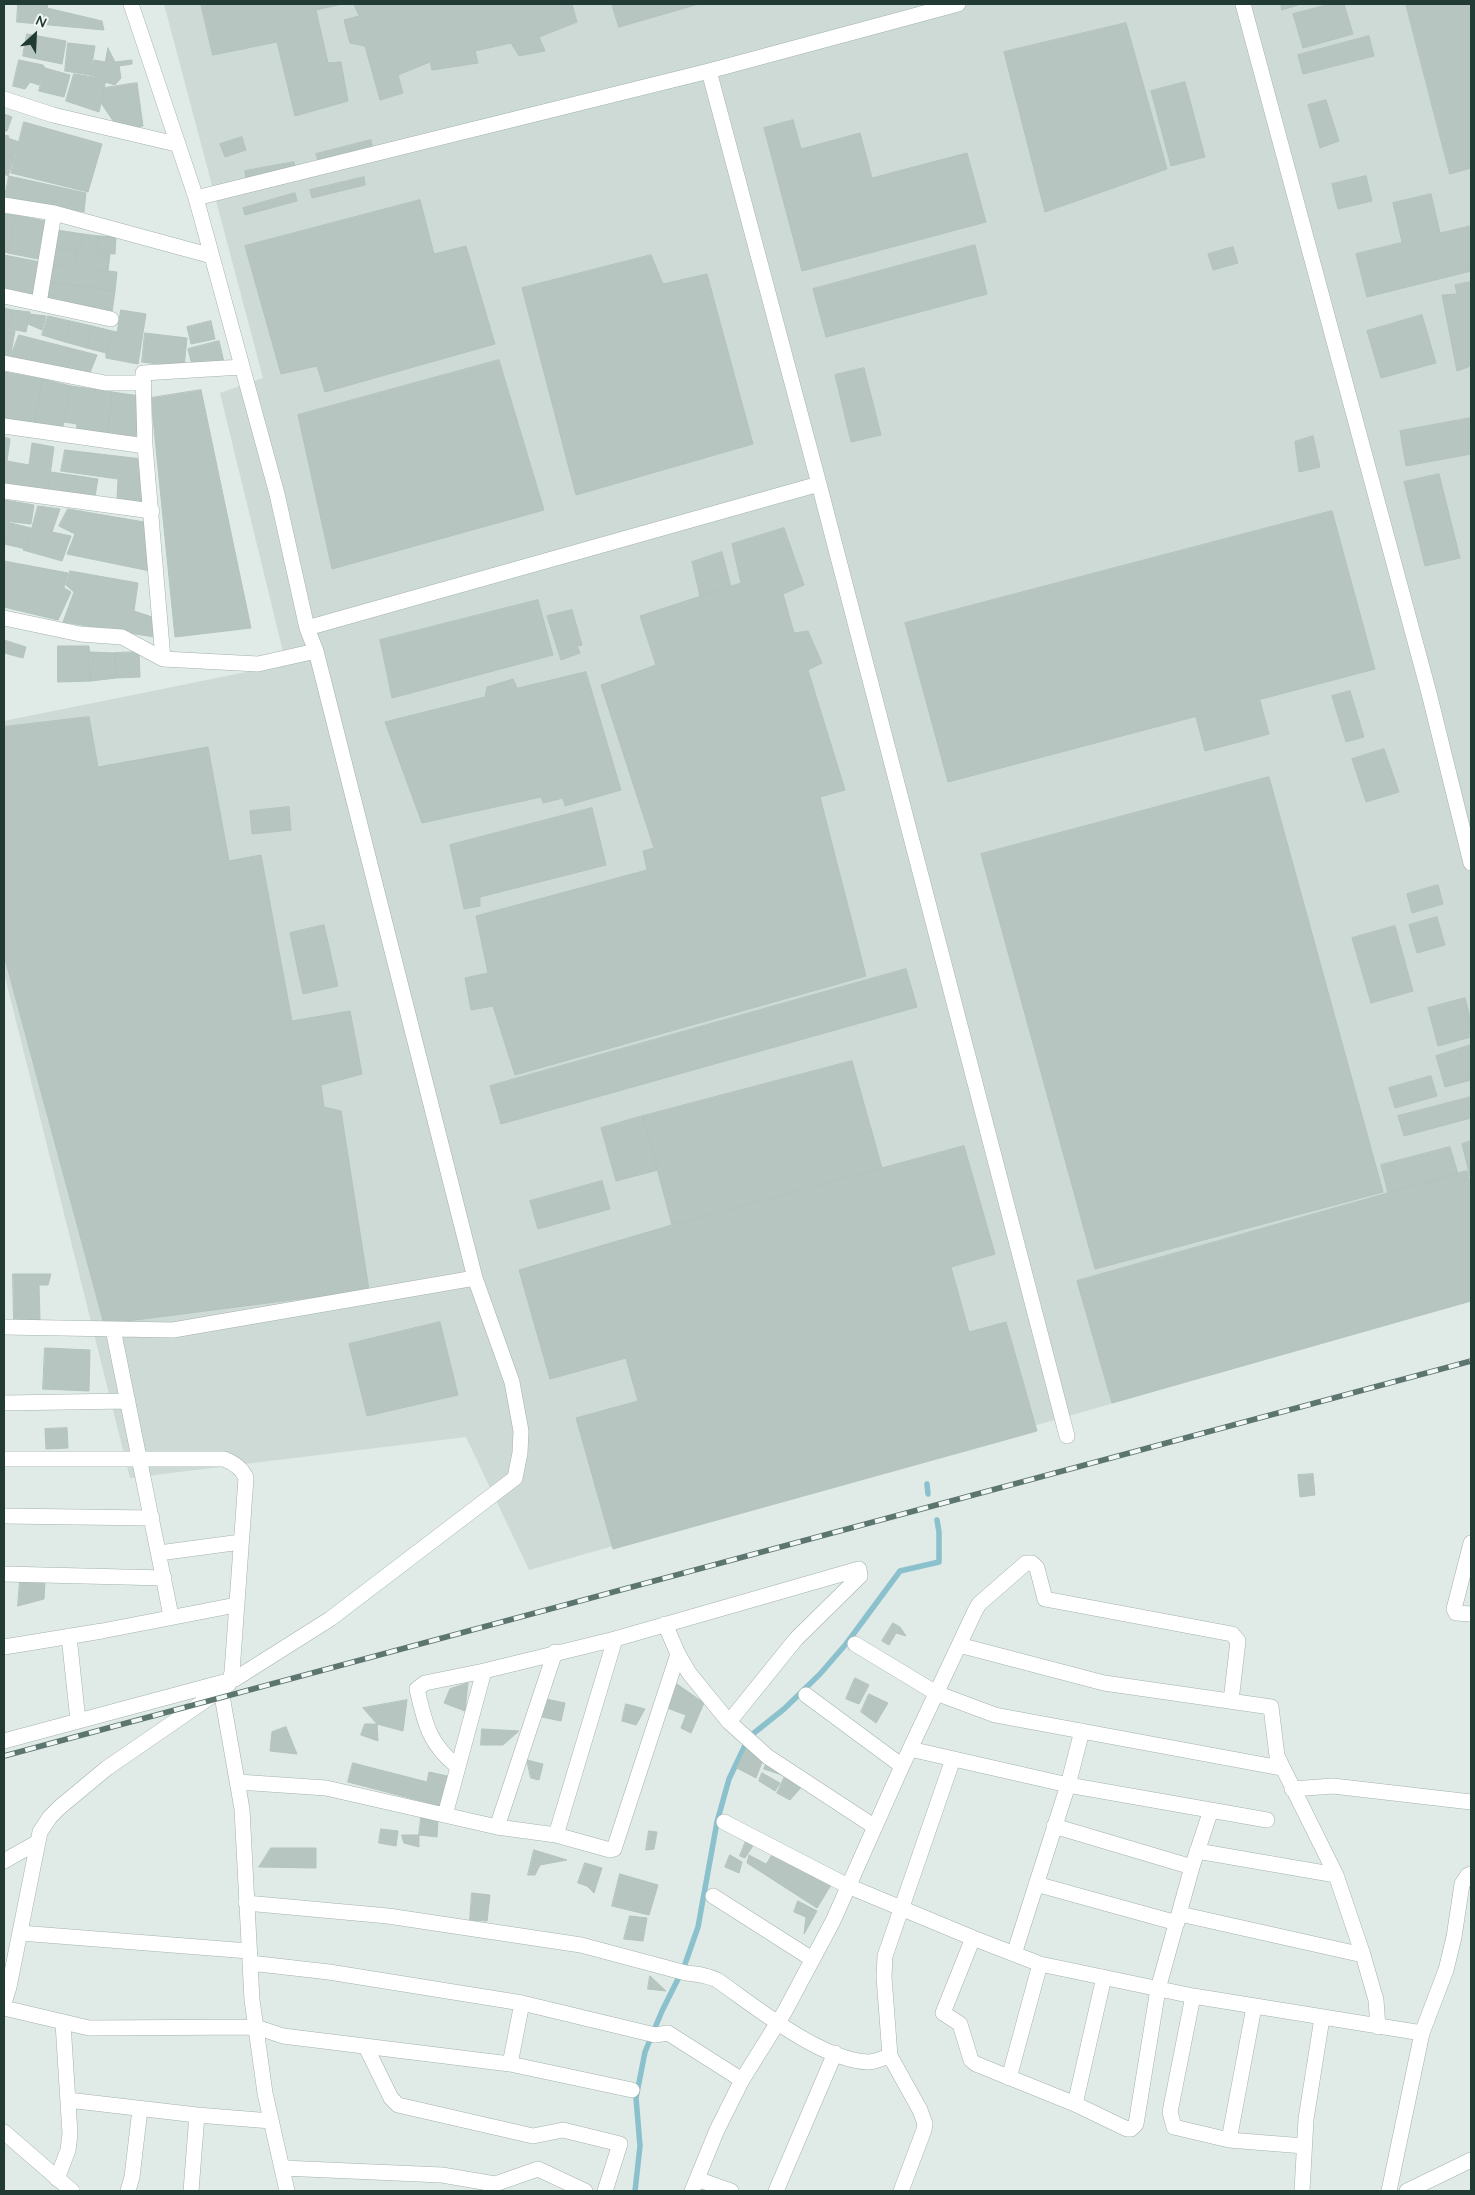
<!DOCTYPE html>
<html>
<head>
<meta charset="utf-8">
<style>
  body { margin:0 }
  #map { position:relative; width:1475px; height:2195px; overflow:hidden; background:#e0eae6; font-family:Quicksand,sans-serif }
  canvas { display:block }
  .frame { position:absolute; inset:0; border:5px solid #223a34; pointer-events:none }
  .north { position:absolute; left:10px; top:10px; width:50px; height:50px; -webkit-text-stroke:4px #f0f7f4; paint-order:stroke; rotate:25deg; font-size:14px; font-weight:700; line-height:20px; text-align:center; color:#223a34 }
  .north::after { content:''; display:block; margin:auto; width:18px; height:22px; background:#223a34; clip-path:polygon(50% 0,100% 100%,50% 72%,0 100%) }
</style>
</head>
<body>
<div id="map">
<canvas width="1475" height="2195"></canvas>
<div class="frame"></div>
<div class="north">N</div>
</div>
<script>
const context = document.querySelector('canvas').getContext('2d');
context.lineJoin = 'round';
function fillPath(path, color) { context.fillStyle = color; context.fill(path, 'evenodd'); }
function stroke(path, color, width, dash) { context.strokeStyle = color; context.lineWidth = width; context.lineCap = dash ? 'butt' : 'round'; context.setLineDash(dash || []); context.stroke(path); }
fillPath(new Path2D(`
  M164 4H1471V1301L529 1570 466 1437 130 1478 4 973V721L286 664 220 393 263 378Z`), '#cedad5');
stroke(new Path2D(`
  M927 1484 928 1494
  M635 2191 640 2146 636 2098 645 2052 662 2011 684 1967 698 1927 717 1822 729 1779 749 1737 784 1709 820 1674 846 1644 900 1571 939 1562V1532L937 1520`), '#8bc1cd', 5.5);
const building = new Path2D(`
  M18 4H48L47 8 102 21 104 30 17 22Z
  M201 4H342L316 10 328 63 341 62 348 101 295 116 277 42 213 55Z
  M354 4H572L577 22 539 37 545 51 519 56 511 43 475 51 478 63 432 70 430 62 398 75 403 93 380 100 365 46 350 43 344 20 359 16Z
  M612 4H699L619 27Z
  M1281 4H1301L1282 10Z
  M1331 4H1344L1353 34 1303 48 1293 14Z
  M1406 4H1471V168L1450 174Z
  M1126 23 1167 169 1045 212 1004 52Z
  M27 34 66 41 62 64 23 56Z
  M1369 36 1374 56 1303 74 1298 55Z
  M68 43 95 46 90 75 65 71Z
  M108 48 115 62 132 60V64L119 66 121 78 115 85 105 82 106 79 90 75 94 60 105 62Z
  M19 60 43 65 45 68 39 85 30 82 25 89 13 86Z
  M45 68 70 75 64 97 39 91Z
  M74 74 106 79 99 112 66 101Z
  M1185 82 1205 157 1171 166 1151 91Z
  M137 83 143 126 129 128 116 125 101 103 104 88Z
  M1326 100 1339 141 1320 148 1308 105Z
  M4 114 12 117 7 131H4Z
  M793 120 801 149 860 133 872 178 967 153 986 222 802 271 764 128Z
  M24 122 102 144 88 192 11 173Z
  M4 135 9 136 8 138 19 142 14 157 4 154Z
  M242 137 246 150 225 157 220 144Z
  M371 140 373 149 319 164 316 154Z
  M4 154 14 157 8 176 4 174Z
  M294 162 296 171 246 179 245 171Z
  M9 176 86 193 84 212 5 197Z
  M1366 176 1372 201 1338 209 1332 184Z
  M364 177 365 185 312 198 310 190Z
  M295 193 297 201 245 215 243 208Z
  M1431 194 1440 233 1402 242 1393 203Z
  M420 200 434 254 466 246 495 344 325 392 317 366 281 374 245 246Z
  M4 214 15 215 8 253 4 252Z
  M15 215 45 221 38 259 8 253Z
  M1471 226V271L1367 297 1356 254Z
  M57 230 83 234 81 251 55 248Z
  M83 234 99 236 98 253 81 251Z
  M99 236 116 237 115 254 98 253Z
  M975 245 987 294 826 337 813 289Z
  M1233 247 1238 263 1213 270 1208 254Z
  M55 248 77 250 75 267 53 265Z
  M77 250 110 254 108 271 75 267Z
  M4 255 40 262 34 296 4 291Z
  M651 255 663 284 707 274 753 444 576 495 522 288Z
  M53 265 117 272 115 291 49 282Z
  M49 282 115 291 112 312 46 304Z
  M1471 282V366L1457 371 1442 295 1457 294 1455 285Z
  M4 308 13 310 10 329 4 328Z
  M13 310 30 312 26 332 10 329Z
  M121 310 146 314 138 364 106 358V353L112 331 117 332Z
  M30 314 46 316 42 330 28 324Z
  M1422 315 1436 363 1381 378 1367 331Z
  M48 316 70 321 65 342 42 335Z
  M70 321 92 326 87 348 65 342Z
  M211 321 215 339 191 344 187 327Z
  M92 326 112 331 106 353 87 348Z
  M4 329 15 331 10 358 4 356Z
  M145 333 187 338 184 367 142 362Z
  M19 335 97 355 89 375 10 358Z
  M219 341 224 362 193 369 188 349Z
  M499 360 544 510 332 569 298 415Z
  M864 368 881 435 851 442 835 375Z
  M4 372 43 379 34 426 4 420Z
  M43 379 71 386 62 431 34 426Z
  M71 386 112 392 108 434 76 433 77 424 64 422Z
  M201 390 251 628 175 637 151 398Z
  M112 392 140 396 136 436 108 434Z
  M1471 418V454L1406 466 1400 431Z
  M1313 436 1320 467 1299 472 1295 442Z
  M4 437 10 439 7 461 29 465 32 443 54 447 48 490 4 483Z
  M65 450 142 459 146 505 117 499 118 479 61 471Z
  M51 472 98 479 95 496 48 490Z
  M1439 474 1460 558 1425 566 1404 482Z
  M4 500 34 505 31 524 4 521Z
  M38 506 60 509 52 532 71 536 62 561 23 550 26 549Z
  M68 509 150 523V571L67 554 75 534 59 526Z
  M1332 511 1375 669 948 782 905 623Z
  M6 522 31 528 26 549 4 544Z
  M784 528 804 585 783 594 794 633 808 631 822 663 808 670 845 790 820 797 866 976 515 1075 493 1006 471 1010 465 978 488 973 476 916 647 870 643 851 654 848 601 685 656 665 640 616 741 583 732 544Z
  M722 552 731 587 700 596 692 562Z
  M4 561 68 573 64 588 71 592 58 620 4 607Z
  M70 571 138 583 134 611 158 619 154 637 63 622 74 592 66 585Z
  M538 600 553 655 392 698 380 640Z
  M572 610 582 645 577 646 580 653 561 660 547 616Z
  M4 640 26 647 23 658 4 653Z
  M58 646H89L91 681 58 682Z
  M90 652 115 653 116 678 91 681Z
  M139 652 140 677 116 678 115 653Z
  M586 672 621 790 565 806 563 798 543 803 541 797 422 823 385 722 485 697 487 687 513 679 517 688Z
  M1350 691 1364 737 1346 742 1332 696Z
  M1260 701 1269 734 1205 751 1196 717Z
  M89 717 98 767 208 747 229 861 261 855 292 1021 350 1011 362 1074 321 1085 324 1107 341 1111 369 1290 104 1324 4 955V727Z
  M1384 749 1399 792 1366 802 1352 759Z
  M1269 777 1383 1192 1095 1269 981 854Z
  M289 807 291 830 252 834 250 811Z
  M592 808 606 865 480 897V906L464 909 450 845Z
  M1438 885 1443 904 1412 913 1407 894Z
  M1437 917 1445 945 1417 953 1409 925Z
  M324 925 338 986 303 994 290 933Z
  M1395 926 1413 991 1371 1003 1352 938Z
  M906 969 917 1007 501 1124 490 1086Z
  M1465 998 1471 1021V1037L1438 1046 1428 1008Z
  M1471 1045V1080L1445 1087 1436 1056Z
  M852 1061 882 1168 672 1225 643 1116Z
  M1431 1076 1437 1096 1395 1108 1389 1088Z
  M1471 1097V1118L1404 1136 1398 1116Z
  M643 1116 658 1170 616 1181 601 1128Z
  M1471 1141V1175L1470 1176 1462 1144Z
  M964 1146 995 1254 951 1267 969 1332 1006 1322 1037 1431 613 1549 576 1418 638 1401 626 1358 550 1379 519 1270 672 1225Z
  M1450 1147 1458 1174 1388 1193 1381 1165Z
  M1467 1171 1471 1184V1301L1112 1403 1077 1281Z
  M602 1181 610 1209 538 1229 530 1201Z
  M13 1274H51L48 1285H39L40 1321H14Z
  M440 1322 458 1395 367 1416 349 1344Z
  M45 1348 90 1350 89 1391 43 1389Z
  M67 1428 68 1448 46 1449 45 1429Z
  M1313 1474 1315 1495 1300 1497 1298 1475Z
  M20 1580 45 1582 44 1599 18 1606Z
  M893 1623 900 1627 906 1636 896 1633 889 1645 882 1641Z
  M855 1678 869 1685 859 1704 846 1699Z
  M468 1683 465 1711 444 1703 450 1689Z
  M677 1684 704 1703 691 1733 681 1728 686 1715 667 1708Z
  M869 1694 888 1703 876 1723 861 1712Z
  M546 1699 565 1703 561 1721 542 1717Z
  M407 1700 403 1731 377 1724 363 1708Z
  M626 1704 645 1709 636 1725 622 1721Z
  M365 1724H377L378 1741 361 1735Z
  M286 1727 297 1754 270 1751 272 1732Z
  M482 1729 519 1731 503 1745H481Z
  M748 1746 764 1757 756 1778 737 1768Z
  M527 1760 543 1764 539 1780 531 1778Z
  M768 1760 782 1775 764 1769Z
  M353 1763 427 1782 429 1772 452 1777 444 1807 348 1782Z
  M787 1772 804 1784 790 1800 777 1793Z
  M762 1773 780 1783 775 1791 759 1781Z
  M422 1810 438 1820 437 1837 419 1835Z
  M381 1829 398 1831 396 1846 379 1843Z
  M649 1831 657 1832 654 1849 646 1850Z
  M402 1835H419V1847L404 1843Z
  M747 1838 756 1841 745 1858 740 1856Z
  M271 1848H316V1868L259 1867Z
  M534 1850 567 1860 540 1865 535 1875H528Z
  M774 1852 831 1885 817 1908 747 1863 749 1855 766 1864Z
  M730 1855 742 1862 739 1873 725 1867Z
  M585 1863 602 1868 594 1893 587 1886 578 1883Z
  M620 1874 658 1885 649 1915 612 1906Z
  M472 1893 490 1895 487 1921 470 1920Z
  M798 1901 817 1911 804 1934 806 1917 794 1912Z
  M630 1916 647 1918 643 1941 624 1939Z
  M650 1976 666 1991 648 1989Z`);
fillPath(building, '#b6c5bf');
stroke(building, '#b3c3bd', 1);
const minor = new Path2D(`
  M1243 4 1429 693 1471 863
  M709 71 819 484 1067 1436
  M4 99 53 115 176 144
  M196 198 709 71 958 4
  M4 205 54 213 212 256
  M4 296 111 319
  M39 303 54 213
  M4 363 105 383H144
  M4 426 145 446
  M4 491 152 511
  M4 618 80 634 122 637 163 659 258 664 316 651
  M307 628 819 484
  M163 659 145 446 143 373 242 367
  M4 1327 173 1330 475 1278
  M113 1329 171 1616
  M4 1403 128 1401
  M4 1459H224C234 1463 242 1468 246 1478L232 1672 229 1684 107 1768 60 1807 50 1817 40 1832 9 1987 4 2003
  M4 1516 152 1518
  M1471 1543 1454 1609 1456 1613 1471 1614
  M159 1553 241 1542
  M4 1574 164 1578
  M665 1624 678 1654 689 1673 729 1722 768 1757 875 1827
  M69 1636 78 1721
  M855 1644 936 1693 995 1715 1281 1768
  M959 1645 1104 1683 1271 1707 1277 1756 1336 1875 1363 1955 1376 2000 1378 2027
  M4 1647 102 1631 236 1605
  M221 1690 242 1809 252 2000 265 2093 287 2191
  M806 1695 902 1766
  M4 1741 235 1679 330 1619 515 1478 520 1453 521 1431 512 1382 475 1278 316 651 307 628 277 494 196 198 131 4
  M910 1749 1068 1785 1267 1820
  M458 1767C429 1744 425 1724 417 1689L425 1683 484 1671 615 1639 859 1569 860 1576 796 1639 729 1722
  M238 1782 326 1788 497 1827 556 1835 610 1850 614 1849 678 1654
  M1292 1789 1333 1786 1471 1802
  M445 1815 484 1671
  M724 1822 848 1886 973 1938 1040 1964 1193 1996 1422 2033
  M1054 1826 1192 1867
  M497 1827 555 1652
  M556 1835 615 1639
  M1197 1851 1336 1875
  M4 1861 38 1842
  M1036 1884 1177 1923
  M713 1896 812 1959
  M246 1903 388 1916 581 1945 686 1973C698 1974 706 1975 717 1980 756 2007 820 2060 868 2062 875 2062 883 2058 890 2056
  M1180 1914 1363 1955
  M20 1933 249 1951
  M973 1938 943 2013 960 2024 971 2060 976 2064 1075 2104 1127 2129H1131L1136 2124 1158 1989 1192 1867 1211 1810
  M1014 1954 1068 1785 1082 1731
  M250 1963 329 1972 522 2003 655 2035 668 2033 742 2080
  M1193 1996 1170 2112 1174 2127 1229 2140 1304 2146
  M4 2008 89 2028 256 2027 283 2036 510 2064 632 2090
  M366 2047 391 2098 398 2105 533 2136 563 2130 620 2144 605 2191
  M510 2064 522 2003
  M1009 2078 1040 1964
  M68 2100 197 2115 271 2121
  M1075 2104 1104 1977
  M4 2132 72 2191
  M1229 2140 1254 2007
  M282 2168 442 2175 495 2184 538 2169 585 2191
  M57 2179 68 2150 70 2134 63 2023
  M697 2179 731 2191
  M128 2191 132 2177 140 2109
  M191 2191 197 2115
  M692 2191 717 2130 742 2080 785 2011 833 1921 902 1766 975 1611 979 1604 1026 1563H1032L1037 1568 1045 1599 1232 1634 1238 1641 1231 1701
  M776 2191 835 2053
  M901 2191 924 2130 925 2124 920 2110 890 2056 884 1977 885 1956 953 1759
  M1302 2191 1306 2119 1322 2018
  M1389 2191 1422 2033 1446 1970 1454 1937 1462 1884 1468 1875 1471 1874
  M1407 2191 1471 2160`);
stroke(minor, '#a3b2ad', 16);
stroke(minor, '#fff', 15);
const rail = new Path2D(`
  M4 1756 1471 1361`);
stroke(rail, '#5c756f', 5.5);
stroke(rail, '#f0f7f4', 4, [11]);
</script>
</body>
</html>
